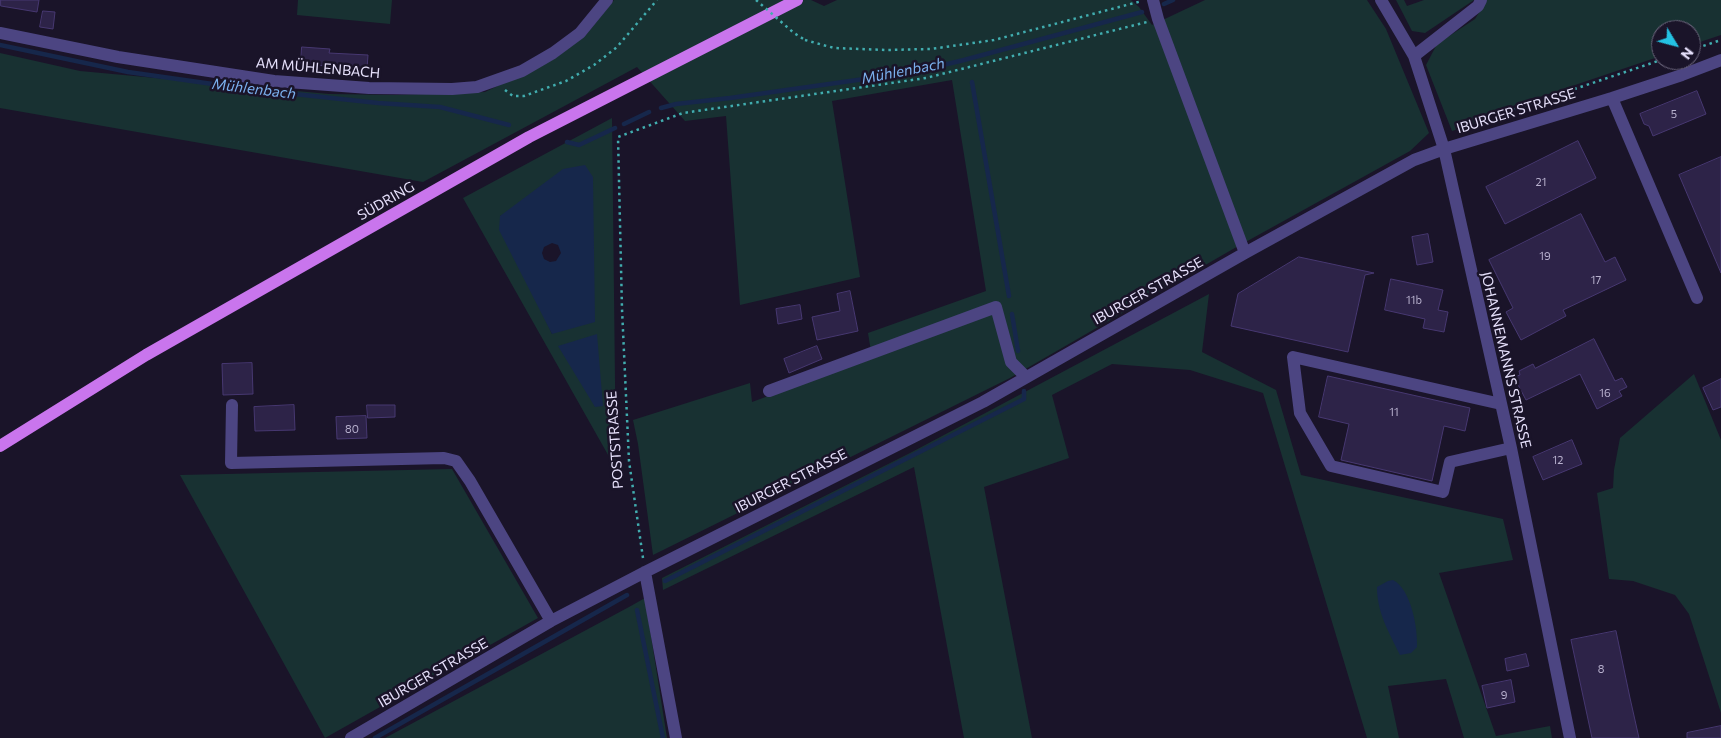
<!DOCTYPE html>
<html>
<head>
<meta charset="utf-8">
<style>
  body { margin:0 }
  #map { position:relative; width:1721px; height:738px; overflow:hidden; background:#1a1429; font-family:Commissioner,sans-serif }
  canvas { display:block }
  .north { position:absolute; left:1651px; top:20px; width:50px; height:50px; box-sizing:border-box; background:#1a1429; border:1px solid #6c667d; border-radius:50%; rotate:127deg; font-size:14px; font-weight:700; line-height:20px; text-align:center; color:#e6e0fb }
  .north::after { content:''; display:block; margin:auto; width:18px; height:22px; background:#24c2e3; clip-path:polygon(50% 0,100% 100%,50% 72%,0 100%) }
</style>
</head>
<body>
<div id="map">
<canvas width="1721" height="738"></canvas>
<div class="north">N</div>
</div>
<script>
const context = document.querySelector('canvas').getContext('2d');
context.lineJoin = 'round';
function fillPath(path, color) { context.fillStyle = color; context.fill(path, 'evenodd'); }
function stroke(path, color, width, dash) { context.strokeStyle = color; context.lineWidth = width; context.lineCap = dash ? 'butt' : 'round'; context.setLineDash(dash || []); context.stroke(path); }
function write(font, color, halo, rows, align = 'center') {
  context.font = font + ' Commissioner,sans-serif'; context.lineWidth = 5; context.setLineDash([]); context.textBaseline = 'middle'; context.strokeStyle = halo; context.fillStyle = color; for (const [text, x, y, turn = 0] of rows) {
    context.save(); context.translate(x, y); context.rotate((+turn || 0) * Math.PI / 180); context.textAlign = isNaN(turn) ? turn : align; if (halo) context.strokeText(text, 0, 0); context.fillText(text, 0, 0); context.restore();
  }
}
fillPath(new Path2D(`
  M298 0H392L390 24 297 15Z
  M614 0H811L824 6 837 0H1131L1139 7 1152 25 1205 0H1367L1386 29 1429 133 1410 151 1233 249 1010 378 653 555 638 444 633 420 750 383 752 402 872 358 868 333 986 291 952 80 832 101 860 277 740 305 726 116 685 121 637 67 423 182 0 108V53L80 71 329 94 396 95 485 92 554 59 586 35Z
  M1396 0H1404L1407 6 1424 0H1474L1425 33 1412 31Z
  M1487 0H1721V35L1691 45V30H1661V56L1498 111 1488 120 1452 131 1426 65 1437 44 1475 19Z
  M612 118 616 469 463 198ZM593 177 552 334 500 216Z
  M1209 294 1202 352 1276 390 1301 475 1503 519 1513 560 1439 573 1496 736 1550 726 1552 738H1464L1446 679 1388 686 1399 738H1367L1263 393 1190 370 1112 364 1052 395 1069 458 984 487 1032 738H964L914 467 663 590 662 578 912 452Z
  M1694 374 1721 440V713L1689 614 1675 595 1633 581 1609 579 1597 493 1613 488 1614 470 1620 438Z
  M452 469 538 618 325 738 180 475Z
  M645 598 667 738H385L629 607Z`), '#183132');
fillPath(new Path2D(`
  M585 165 593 177 595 322 552 334 499 230 500 216 563 169ZM552 243 558 245 561 253 556 261 550 262 544 259 542 253 544 247Z
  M597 334 603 406 595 407 558 346Z
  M1393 580C1411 589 1418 628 1417 647L1411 653 1400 655C1389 632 1377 613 1377 587L1388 581Z`), '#16274b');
stroke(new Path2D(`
  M1164 4 1173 0
  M0 45 128 72 248 89 378 103 440 107 509 125
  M972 82 1009 296
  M661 108 676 104 730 98 914 72 964 60 1142 12
  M624 124 649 112
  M567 142 579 145 615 128
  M1012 314 1018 351
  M665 581 1024 399V391
  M637 610 663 738
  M375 738 627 595`), '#16274b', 4.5);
const building = new Path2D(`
  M1 0H39L37 12 1 6Z
  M43 11 55 12 53 29 40 27Z
  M302 47 330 49 329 53 368 55 367 69 301 64Z
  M1697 91 1706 114 1653 136 1649 126 1644 124 1640 114Z
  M1578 141 1596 178 1505 224 1486 187Z
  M1721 157V273L1679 175Z
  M1581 214 1605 262 1615 257 1626 280 1563 310 1566 316 1521 340 1506 312 1513 308 1489 260Z
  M1428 234 1433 262 1417 265 1412 237Z
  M1299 257 1374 273 1365 275 1348 352 1231 326 1238 294Z
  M1391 279 1443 290 1438 310 1448 312 1444 332 1423 328 1425 319 1385 310Z
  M850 291 858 331 817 340 812 317 840 311 837 294Z
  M800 305 802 319 778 324 776 309Z
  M1594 339 1615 381 1622 378 1627 387 1619 391 1622 396 1597 409 1580 374 1526 400 1514 377 1520 375 1519 371 1533 364 1535 368Z
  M817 346 822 359 789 373 784 359Z
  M252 363 253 394 223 395 222 364Z
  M1328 376 1470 408 1465 431 1444 426 1432 481 1341 460 1349 424 1319 417Z
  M1721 379V407L1713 410 1703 388Z
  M294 405 295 430 255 431 254 407Z
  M367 405H395V417L368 418Z
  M366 416 367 438 337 439 336 417Z
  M1572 440 1582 464 1543 480 1533 457Z
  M1616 631 1630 698 1639 738H1592L1571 640Z
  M1526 654 1529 666 1507 671 1505 659Z
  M1511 680 1515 702 1487 708 1482 686Z
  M1721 726V738H1687V733Z`);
fillPath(building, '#2d2348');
stroke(building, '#473871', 1);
stroke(new Path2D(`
  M805 40 834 48 886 50 931 49 994 40 1142 1
  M1691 50 1721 40
  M505 90 513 96H524L566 81 594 65 617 47 657 0
  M1496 119 1503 113 1661 60
  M643 558 629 461 622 309 618 137 683 113 926 78 1147 22`), '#41adaf', 2.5, [2.5, 4]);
stroke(new Path2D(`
  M1153 0 1158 19 1245 253
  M1381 0 1414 56 1444 149 1511 448 1570 738
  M0 33 118 57 274 81 369 88 452 89 477 87 522 71 553 53 580 33 607 0
  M1414 56 1478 6 1481 0
  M1612 98 1697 298
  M769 391 996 307 1011 362 1026 377
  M1501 404 1293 357 1300 413 1331 466 1443 492 1450 462 1511 448
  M232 405 231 463 444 458 456 461 470 481 551 621
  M645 572 676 738
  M351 738 551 621 645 572 983 402 1245 253 1414 160 1444 149 1612 98 1682 75 1721 60`), '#4c4582', 12);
stroke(new Path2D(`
  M0 446 146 355 529 137 797 0`), '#c975ed', 12);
stroke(new Path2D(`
  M756 0 794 33 805 40`), '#41adaf', 2.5, [2.5, 4]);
write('11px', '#b8b1ce', null, [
  ["5",1674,114],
  ["21",1541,182],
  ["19",1545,256],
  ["17",1596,280],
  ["11b",1414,300],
  ["16",1605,393],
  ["11",1394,412],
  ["80",352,429],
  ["12",1558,460],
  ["8",1601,669],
  ["9",1504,695]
]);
write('14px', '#e6e0fb', '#1a1429', [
  ["AM MÜHLENBACH",318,68,5],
  ["IBURGER STRASSE",1516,111,-17],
  ["SÜDRING",386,201,-30],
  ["IBURGER STRASSE",1148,291,-29],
  ["JOHANNEMANNS STRASSE",1506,360,77],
  ["POSTSTRASSE",615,440,-94],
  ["IBURGER STRASSE",791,481,-27],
  ["IBURGER STRASSE",433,673,-30]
]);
write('italic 15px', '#7bb0ee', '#1a1429', [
  ["Mühlenbach",903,71,-11],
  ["Mühlenbach",254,89,7]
]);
</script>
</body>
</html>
